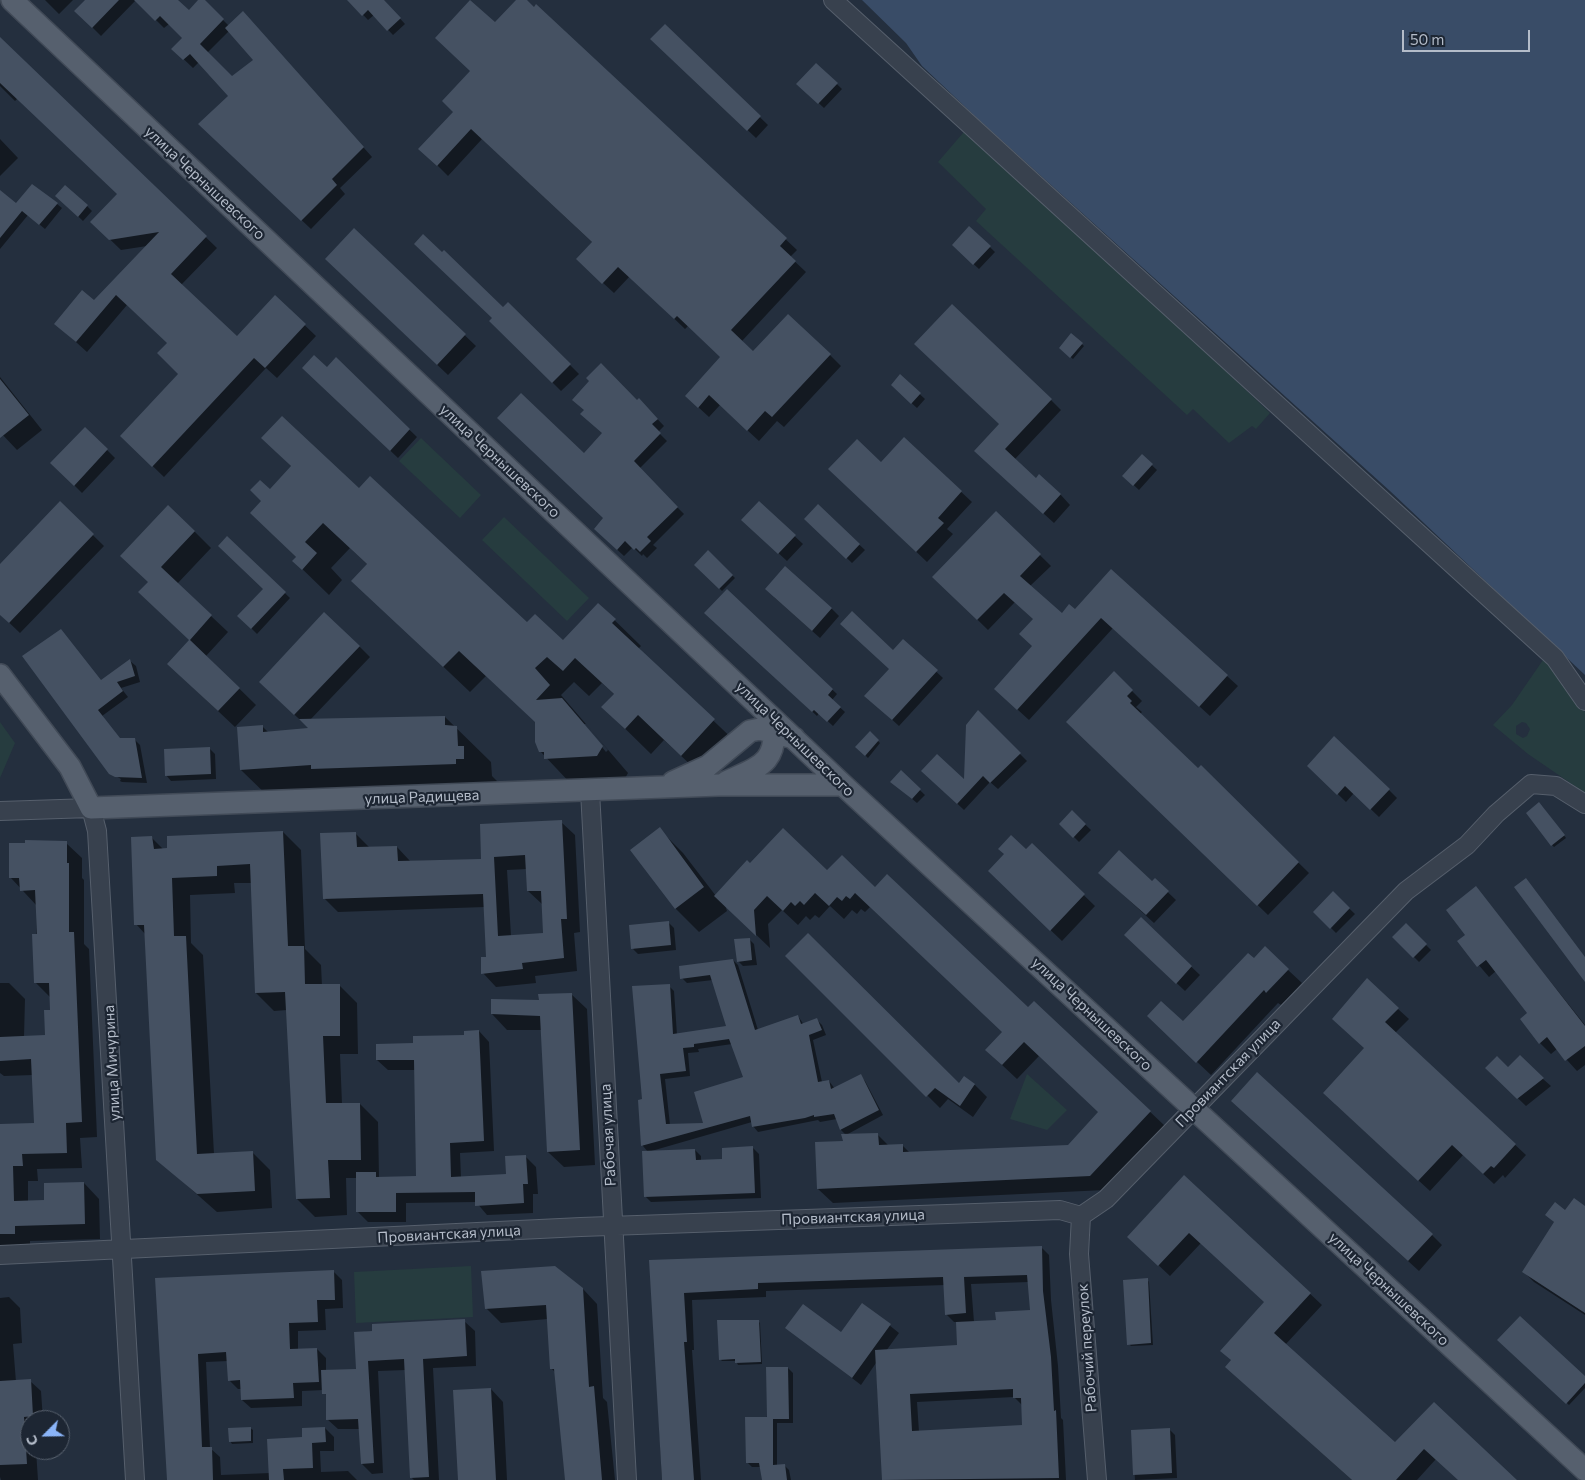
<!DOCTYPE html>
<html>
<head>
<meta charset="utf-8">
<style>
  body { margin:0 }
  #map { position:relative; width:1585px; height:1480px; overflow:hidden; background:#242f3e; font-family:Commissioner,sans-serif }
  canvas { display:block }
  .north { position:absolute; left:20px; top:1410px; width:50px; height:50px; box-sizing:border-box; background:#1d2633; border:1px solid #59626f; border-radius:50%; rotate:247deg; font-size:14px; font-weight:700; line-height:20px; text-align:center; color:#b4bcc9 }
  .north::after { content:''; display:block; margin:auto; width:18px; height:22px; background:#8ab4f8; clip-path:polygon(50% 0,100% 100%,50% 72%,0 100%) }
  .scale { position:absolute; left:1402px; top:30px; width:128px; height:22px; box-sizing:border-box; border:2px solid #b4bcc9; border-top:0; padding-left:6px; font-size:15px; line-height:18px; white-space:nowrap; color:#b4bcc9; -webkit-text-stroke:4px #1d2633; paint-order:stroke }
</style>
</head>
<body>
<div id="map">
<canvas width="1585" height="1480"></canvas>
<div class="north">С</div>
<div class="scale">50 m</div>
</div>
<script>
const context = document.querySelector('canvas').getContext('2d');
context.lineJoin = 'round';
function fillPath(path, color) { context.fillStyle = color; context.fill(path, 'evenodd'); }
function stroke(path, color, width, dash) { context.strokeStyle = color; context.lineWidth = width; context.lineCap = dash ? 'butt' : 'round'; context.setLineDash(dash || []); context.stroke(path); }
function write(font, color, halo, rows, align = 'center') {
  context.font = font + ' Commissioner,sans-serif'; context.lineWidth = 4.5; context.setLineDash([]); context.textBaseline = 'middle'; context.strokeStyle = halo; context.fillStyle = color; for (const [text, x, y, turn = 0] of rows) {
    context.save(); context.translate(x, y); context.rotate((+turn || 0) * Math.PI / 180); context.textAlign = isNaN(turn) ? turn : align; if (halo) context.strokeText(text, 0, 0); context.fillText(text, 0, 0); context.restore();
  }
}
fillPath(new Path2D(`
  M969 126 1270 413 1256 429 1252 426 1229 443 1193 409 1187 415 976 221 986 209 938 162Z
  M421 438 481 495 460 518 399 461Z
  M504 517 589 598 567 621 482 540Z
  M1543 660 1553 669 1585 712V793L1528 754 1493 725 1512 705ZM1522 722 1526 723 1530 729 1527 736 1523 738 1516 734V726Z
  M0 722 15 743 0 778Z
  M1027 1074 1067 1110 1047 1130 1010 1119Z
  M471 1266 473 1317 356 1323 354 1272Z`), '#263c3f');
fillPath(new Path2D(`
  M862 0H1585V675L1390 491 978 119 922 66 906 43Z`), '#394c67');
fillPath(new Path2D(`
  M45 0H73L59 14Z
  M87 0H176L189 12 200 0H203L229 26 251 21 372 157 340 188 345 194 311 229 209 133 230 96 199 62 193 68 173 49 184 38 169 24 164 28 136 0 101 36 76 11ZM229 31 254 60 232 78 207 53Z
  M354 0H383L405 24 393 35 374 15 368 20 351 2Z
  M517 0H525L534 9 537 6 797 250 790 257 806 272 742 341 753 352 830 355 841 366 784 427 777 421 759 441 720 405 709 417 697 406 721 357 688 326 685 329 630 276 614 293 589 270 593 243 482 139 448 176 431 159 495 24Z
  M665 26 768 125 756 138 660 47Z
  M0 39 217 248 181 285 237 338 275 297 316 336 277 378 266 368 164 477 133 447 180 374 168 343 127 305 87 352 56 324 95 302 147 246 121 250 92 222 119 194 18 98 15 101 0 86Z
  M816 64 842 89 824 108 798 84Z
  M0 139 18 158 0 176Z
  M0 201 16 205 57 204 62 208 45 229 28 215 0 249Z
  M62 201 87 206 92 211 83 221Z
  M969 227 995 252 979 269 953 245Z
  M354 230 476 346 448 375 337 270Z
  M508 303 579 374 561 391 491 321Z
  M1071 335 1084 346 1073 359 1060 348Z
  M336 359 417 437 398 458 304 368H327Z
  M900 376 925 399 917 408 897 390Z
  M0 377 42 430 17 450 0 432Z
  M1051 400 1061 410 1015 459 1036 479 1060 494 1070 505 1054 523 986 461 1000 424Z
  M637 402 646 407 664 426 658 432 667 441 639 469 684 514 653 545 657 548 647 558 643 554 642 556 633 547 624 556 595 529 605 519 584 454Z
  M85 428 115 458 82 493 52 463Z
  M263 438 359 490 527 624 563 642 598 604 641 646 638 649 740 746 708 781 664 740 651 754 603 707 615 695 602 683 589 696 574 682 561 695 628 773 623 782 572 785 540 751 537 723 486 676 470 692 353 581 368 565 350 548 331 568 342 580 329 595 294 561 297 558 251 513 292 467ZM583 724H586L608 750 606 752Z
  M904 439 972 502 947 529 953 534 927 562 840 479 881 464Z
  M1142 456 1157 470 1139 490 1124 476Z
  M60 503 104 546 20 633 0 614V566Z
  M759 503 803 544 787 561 751 528Z
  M818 506 865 550 852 563 806 519Z
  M996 512 1051 566 1030 586 1062 614 1075 611 1111 571 1238 686 1210 716 1113 628 1029 720 1006 699 1033 646 1034 619 1015 602 988 630 934 577Z
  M194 531 211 548 177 584 228 632 206 656 256 705 235 727 185 680 190 640 149 582 138 572Z
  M227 538 290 598 257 634 239 616 265 589Z
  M708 552 735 578 722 591 696 565Z
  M727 591 837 694 832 700 845 712 833 726 819 713 817 716 706 613Z
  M774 597 831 608 839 616 820 638Z
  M903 641 943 678 899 726 873 702 890 669 893 651Z
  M359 646 370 657 310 720 445 717 491 762 492 776 498 782V793L276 804 241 770 262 726 268 732 310 729 271 693Z
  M24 656 102 681 130 661 136 666 140 682 121 688 128 697 102 716 120 739H134L140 745 147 783 122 782 114 778 120 781 121 779 110 773Z
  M1114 673 1142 701 1136 707 1142 712 1140 714 1198 769 1201 767 1309 873 1268 915 1068 722Z
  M978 712 1027 761 998 789 990 782 964 810 930 778 965 782Z
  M870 733 880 743 868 758 857 747Z
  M210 749 215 754 216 779 171 781 166 775Z
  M1309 766 1389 790 1397 798 1379 817 1354 793 1346 802Z
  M901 772 925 795 917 803 892 782Z
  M1542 806 1566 838 1554 847 1552 845Z
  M1072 812 1091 830 1079 842 1061 824Z
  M561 822 575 835 580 932 574 933 577 971 535 976 536 983 496 987 483 973 487 958 485 907 338 912 324 898 355 833 369 847H397L410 861 483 860ZM527 869 528 891 542 904 545 934 511 936 507 870Z
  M659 829 683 853 716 896 750 865 827 872 875 888 1028 1009 1034 1002 1165 1126 1105 1190 833 1203 818 1189 845 1142 877 1134 889 1146 902 1145 910 1153 1068 1146 1100 1113 1039 1056 1017 1079 1001 1064 1003 1032 870 907 865 912 861 909 857 914 852 910 844 919 830 906 819 918 815 915 810 920 806 916 798 925 782 910 768 924 770 948 725 905 727 911 699 932 675 908Z
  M283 832 301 850 305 949 321 965 322 986 339 985 357 1003 358 1054H340L342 1104H360L378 1122 379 1177 417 1178 415 1070H388L377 1060 414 1045 466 1036 479 1031 489 1042 494 1151 460 1153 461 1178 507 1176 526 1157 536 1167 538 1194H533V1213L487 1215 476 1202 406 1203V1222H368L358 1212 357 1178H346L347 1215 315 1217 297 1199 287 1010 274 1011 256 993 252 883H234L235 893 190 895 191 943 203 955 214 1154 252 1152 270 1170 272 1208 217 1212 157 1159 146 935 136 924 152 838 163 849Z
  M66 843 82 858V878L84 880V944L89 949 97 1137 80 1138 82 1168 37 1169 38 1181H28V1202H46L84 1183 99 1199 100 1239 30 1241V1249L0 1250V1125H36L33 1075 4 1076 0 1073V983H9L25 999 24 1037 46 1036 51 1011V998L36 983 37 906 11 878Z
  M1032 845 1095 906 1062 941 1000 882Z
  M1155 880 1176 900 1154 923 1108 881 1152 883Z
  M1476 888 1585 1025V1065L1577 1071 1557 1049 1551 1054 1540 1043 1529 1013 1496 971 1489 977 1459 942 1467 935Z
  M1333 893 1355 914 1336 933 1315 912Z
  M1141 919 1200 975 1185 991 1134 943Z
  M669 923 674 928 676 950 638 954 633 949Z
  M1406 925 1431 950 1419 962 1394 937Z
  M749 939 754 944 757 965 743 966 738 961Z
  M787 956 959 1085H975L987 1097 973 1117 948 1099 940 1108Z
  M733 960 738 965 758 1030 798 1016 804 1025 817 1020 822 1025 826 1035 813 1040 822 1082 829 1081 835 1089 860 1076 865 1081 883 1115 846 1135 841 1130 837 1119 820 1122 818 1120 758 1132 753 1126 752 1122 648 1152 643 1146 639 1101H644L669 986 674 991 677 1035 728 1028 713 980 687 983 682 978ZM732 1044 745 1078 705 1124 670 1125 665 1079 690 1076 688 1053 699 1052 698 1049Z
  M1254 960 1288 970 1302 983 1281 1005 1278 1003 1211 1075 1162 1029 1183 1023Z
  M571 994 587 1009 595 1165 564 1167 548 1152 542 1030H507L492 1014Z
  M1398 1009 1409 1019 1395 1033 1526 1155 1505 1178 1503 1175 1494 1184 1463 1155 1430 1191 1335 1104 1366 1049 1345 1029Z
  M1508 1069 1543 1079 1551 1086 1526 1106 1495 1076Z
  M1243 1111 1432 1235 1442 1245 1419 1271Z
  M753 1148 759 1154 761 1198 651 1202 645 1196 695 1150 701 1156V1161L724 1160Z
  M1184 1176 1322 1305 1285 1345 1395 1444 1434 1403 1515 1480H1459L1436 1459 1417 1480H1352L1238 1378 1232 1361 1265 1302 1201 1243 1170 1276 1140 1248Z
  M1585 1208V1315L1534 1282 1524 1272 1555 1223 1546 1214Z
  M1041 1247 1049 1255 1051 1300 1058 1366 1061 1418 1063 1420 1066 1480H883L876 1363 861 1385 787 1328 841 1333 863 1304 899 1333 886 1351 958 1347 957 1322H954L946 1314 945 1285 766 1291V1297L692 1300 694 1350H692L701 1480H662L651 1261ZM1029 1282 1031 1311 997 1321 974 1322 971 1284ZM1014 1397 1022 1405 1023 1426 919 1432 917 1402Z
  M333 1271 342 1280 343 1308 325 1309 326 1330 298 1331V1350L317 1349 326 1358V1371L357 1370 355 1333 464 1321 475 1331 476 1366 433 1368 439 1480H414L411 1477 406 1370 378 1371 383 1473 372 1474 362 1464 360 1429H338L327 1419V1397L324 1390 302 1391V1406L251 1408 242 1400 241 1389H238L229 1380 228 1361 206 1362 210 1448 220 1457 221 1475 270 1473 304 1438 325 1428 334 1437V1451H320L321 1472 348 1471 357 1480H168L157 1279Z
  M1147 1279 1149 1282 1153 1345 1131 1346 1129 1344Z
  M583 1289 597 1304 603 1398 607 1402 615 1480H566L556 1373 551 1368 548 1319 501 1323 486 1308Z
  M9 1297 20 1308 22 1343 13 1344 16 1382 30 1381 41 1391 43 1420H30V1450H36L38 1480H1L0 1477V1298Z
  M758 1321 760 1323 762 1364 738 1365 736 1361H722L720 1359Z
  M1499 1340 1585 1378V1388L1569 1405Z
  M788 1368 793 1373V1423H777V1466L784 1465 789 1470 791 1480H763L761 1467H752L747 1462Z
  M491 1389 503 1402 507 1480H460Z
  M250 1428 253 1430V1443L232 1444 230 1441Z
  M1169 1429 1175 1435 1177 1478 1135 1480 1132 1431Z`), '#0007');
fillPath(new Path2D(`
  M85 0H119L92 28 74 11Z
  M134 0H178L189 10 198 0H205L224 19 200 44 232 76 253 60 225 28 243 11 364 147 332 179 337 185 301 221 198 124 228 96 190 54 183 60 171 49 182 38 160 16 155 21Z
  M347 0H384L401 18 387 31 368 10 362 16Z
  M470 0 495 22 516 0H527L534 7 536 4 787 238 780 246 796 261 731 330 753 351 788 314 831 354 772 417 765 411 747 431 709 395 698 408 685 396 720 357 677 316 674 319 618 267 602 284 576 259 592 242 471 129 437 166 418 149 453 112 442 101 470 71 435 38Z
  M665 24 761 116 747 131 650 39Z
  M0 37 207 236 171 274 237 336 275 295 306 324 265 368 254 358 152 467 120 436 178 374 157 353 167 343 116 295 76 342 54 324 82 290 94 300 159 232 109 240 90 222 117 194 0 83Z
  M816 63 838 83 818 104 796 84Z
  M32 184 58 203 39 225 22 211 0 238V190L16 203Z
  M65 185 88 205 78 217 55 196Z
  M969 226 991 246 973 265 952 245Z
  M354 228 466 334 437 365 325 259Z
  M423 234 442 252 444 250 503 307 508 302 571 364 552 383 489 321 492 318 414 244Z
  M952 304 1052 399 1005 449 1036 478 1039 474 1061 494 1043 514 974 451 999 424 914 344Z
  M1071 333 1083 343 1070 358 1059 348Z
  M314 355 327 367 336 357 410 429 390 451 302 368Z
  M601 363 637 400 639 398 658 419 652 424 661 433 634 461 678 507 647 537 651 541 640 552 636 548 634 550 625 541 617 550 594 529 603 518 497 418 521 393 584 453 602 433 580 414 584 410 572 400 589 381 586 378Z
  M900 374 921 393 911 404 891 385Z
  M0 379 29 415 0 438Z
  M282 416 359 488 370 476 527 622 535 614 563 640 598 603 616 619 612 623 715 719 681 756 638 715 625 729 601 707 614 694 575 658 563 671 547 657 535 668 550 685 536 700 562 698 603 746 597 756 544 759V752H539L535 742V722L459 651 443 667 351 581 367 564 323 523 305 542 317 553 302 570 292 561 296 557 250 513 261 501 250 490 260 480 270 489 291 466 261 438Z
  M85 427 108 449 74 486 50 463Z
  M904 437 962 491 938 518 944 523 916 552 828 469 857 439 881 462Z
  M1142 454 1153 464 1133 486 1122 476Z
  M60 501 94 534 9 623 0 615V564Z
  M759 501 796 535 778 554 741 520Z
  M818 504 860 544 846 559 804 519Z
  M168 505 195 531 161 567 212 615 190 640 240 688 218 711 167 664 189 640 138 592 148 582 120 556Z
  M996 511 1041 554 1020 576 1062 613 1069 604 1075 609 1111 569 1228 675 1199 707 1101 618 1017 710 994 689 1032 646 1019 634 1033 619 1004 593 977 620 932 577Z
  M227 536 286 592 251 629 237 616 263 589 218 546Z
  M708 550 733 575 719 589 694 565Z
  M785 566 832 608 812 631 765 589Z
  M727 589 833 689 828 695 841 707 827 722 814 710 812 712 704 613Z
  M852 611 893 650 903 639 938 670 892 720 864 696 889 669 840 624Z
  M324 612 360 646 294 715 259 682Z
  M61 629 101 680 130 659 135 676 117 682 123 691 98 710 120 738H135L142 778 115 777 109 774 22 656Z
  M1114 671 1133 690 1127 696 1132 701 1130 703 1198 768 1201 765 1299 862 1257 906 1066 722Z
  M978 710 1021 753 990 783 983 776 957 804 921 771 937 754 964 779 966 725Z
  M445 716V725L457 726 458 746H464V759H456V764L311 769V765L240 770 237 727 263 725V732L308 728 299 719Z
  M870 731 879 740 865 756 855 747Z
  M1334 736 1390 789 1370 810 1345 786 1337 795 1307 766Z
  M210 747 211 774 165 776 164 749Z
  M901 770 921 789 912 799 890 782Z
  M1539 802 1565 835 1551 846 1526 813Z
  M1072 810 1086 824 1073 838 1059 824Z
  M562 820 567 919H561L564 958 522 963 523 969 481 974V957H486L483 894 323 899 320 833 356 832 357 847 397 846 398 861 481 859 480 824ZM525 855 527 891H541L543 933 498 936 494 857Z
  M660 827 704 887 675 909 630 850Z
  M783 828 827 870 842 855 875 887 887 874 1028 1007 1034 1001 1151 1111 1090 1176 817 1189 815 1142 843 1141 841 1134 878 1133 879 1145 903 1144V1152L1068 1145 1098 1112 1024 1042 1002 1065 985 1050 1002 1032 855 893 850 899 846 896 842 901 837 897 829 906 815 893 804 905 800 901 795 906 791 902 783 911 767 896 754 910 756 936 714 896 747 860 750 863Z
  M283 831 288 946H304L305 984H340V1036H323L326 1103H360L361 1160H328L330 1198 296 1199 285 992 255 993 250 864 217 866V876L172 878 174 936H186L197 1154 253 1151 255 1191 197 1194 156 1160 144 925H134L131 837 152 836 154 849 167 848V836Z
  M1011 835 1026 849 1032 843 1085 894 1050 931 988 871 1004 854 998 849Z
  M25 840 67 841V863H69V932H74L82 1122 66 1123 67 1153 22 1154 23 1166H13L14 1201 44 1200V1183L84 1182 85 1224 15 1226V1234H0V1124L34 1123 31 1059 0 1061V1037L45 1035 44 1010H50L49 983H34L32 934H37L35 890 20 891 19 878H9V843H25Z
  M1119 850 1152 881 1155 878 1169 891 1146 915 1098 873Z
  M1526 878 1585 957V982L1514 887Z
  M1476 886 1585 1026V1046L1565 1061 1547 1037 1539 1044 1520 1019 1527 1013 1486 960 1477 967 1457 941 1465 935 1446 910Z
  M1333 891 1350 908 1330 929 1313 912Z
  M1141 917 1192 966 1176 984 1124 935Z
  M669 921 671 945 631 949 629 925Z
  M1406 923 1427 944 1413 958 1392 937Z
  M808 933 959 1083 964 1076 975 1084 960 1106 935 1088 926 1097 785 956Z
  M750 938 752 960 737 962 734 939Z
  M1265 946 1289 969 1266 993 1264 990 1196 1063 1147 1016 1161 1001 1183 1021 1248 953 1254 958Z
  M733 959 755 1030 798 1015 801 1024 817 1018 822 1030 809 1035 818 1082 829 1080 831 1089 861 1074 879 1110 840 1130 834 1114 814 1117V1115L805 1118 752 1127 750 1116 641 1146 638 1100 642 1099 632 986 670 984 673 1034 726 1026 710 975 680 979 679 966ZM729 1039 743 1077 694 1092 703 1123 666 1124 660 1074 686 1071 683 1048 694 1047V1044Z
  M1367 978 1399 1008 1385 1022 1516 1144 1494 1168 1491 1166 1483 1174 1452 1145 1418 1181 1323 1093 1364 1048 1332 1019Z
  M572 993 580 1150 547 1152 540 1016 491 1014V999L539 1000 538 994Z
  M479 1030 484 1141 450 1143 451 1177 506 1174 505 1156 526 1155 528 1184H523L524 1203 475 1206V1192L396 1193V1212H356V1172H376V1177L416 1176 414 1060H376V1044L413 1043V1036L464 1035V1031Z
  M1520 1055 1544 1078 1517 1099 1485 1068 1497 1056 1508 1067Z
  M1257 1072 1433 1234 1408 1261 1231 1101Z
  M753 1146 755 1193 644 1197 642 1151 695 1149 696 1160 722 1159V1148Z
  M1184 1175 1311 1293 1274 1333 1395 1442 1434 1402 1517 1480H1458L1424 1449 1396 1480H1352L1225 1367 1231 1360 1220 1351 1264 1302 1189 1233 1158 1266 1127 1237Z
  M1574 1198 1585 1206V1313L1522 1272 1554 1222 1545 1215 1555 1202 1565 1210Z
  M1042 1246 1043 1291 1051 1357 1054 1411 1056 1410 1059 1478 882 1480 875 1350 957 1345 956 1322 996 1320 995 1312 1030 1310 1027 1275 964 1277 966 1313 945 1315 943 1277 758 1283V1289L684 1293 687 1342H684L694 1480H662L649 1260ZM1013 1389V1398H1021L1022 1425 912 1431 910 1394Z
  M555 1266 583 1288 589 1387 594 1386 602 1480H565L554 1369H550L546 1305 485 1309 481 1271Z
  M334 1270 335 1300H317L318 1322 289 1323 290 1349 317 1348 319 1382 293 1383 294 1398 241 1400 240 1380 228 1381 226 1352 198 1354 202 1447H212L213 1480H167L155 1278Z
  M1148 1278 1151 1343 1127 1345 1123 1280Z
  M862 1303 891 1324 852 1378 785 1328 803 1304 841 1332Z
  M1520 1316 1585 1376V1383L1566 1404 1497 1340Z
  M465 1319 467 1356 423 1359 429 1477 410 1478 404 1359 368 1361 374 1463 361 1464 358 1419 326 1420V1394H322L321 1370 356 1369 354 1332 372 1331V1324Z
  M717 1320H759L761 1362 735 1363V1359L719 1360Z
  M766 1367H788L789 1419H773V1465L785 1464 787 1480H762L759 1463H746L745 1417H767Z
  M31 1379 33 1416 24 1417 27 1464 0 1465V1381Z
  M491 1388 496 1480H458L453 1390Z
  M251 1427V1441L229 1442 228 1428Z
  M325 1427 326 1442 312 1443 313 1468 283 1469 284 1480H269L267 1439 302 1437V1428Z
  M1170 1428 1172 1473 1133 1475 1131 1430Z`), '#455162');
const minor = new Path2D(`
  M833 0 1555 658 1585 701
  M590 791 627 1480
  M0 811 91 808 97 831 135 1480
  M1081 1216 1079 1254 1097 1480
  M0 1255 581 1227 1060 1210 1081 1216 1106 1199 1406 891 1467 845 1496 814 1531 784 1556 786 1585 804`);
const major = new Path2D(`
  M12 0 843 785 1585 1470
  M0 675 70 767 91 808 719 785H843
  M673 782 708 766 750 731 760 729 794 738
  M726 782C759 767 779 763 773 721`);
stroke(minor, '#565f6c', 20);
stroke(major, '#414a57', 24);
stroke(minor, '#38414e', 18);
stroke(major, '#56606e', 21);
write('15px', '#b4bcc9', '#1d2633', [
  ["улица Чернышевского",205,183,43],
  ["улица Чернышевского",500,461,43],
  ["улица Чернышевского",795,739,44],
  ["улица Радищева",422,797,-2],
  ["улица Чернышевского",1092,1014,43],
  ["улица Мичурина",112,1063,-93],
  ["Провиантская улица",1228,1073,-46],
  ["Рабочая улица",608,1135,-93],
  ["Провиантская улица",853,1217,-2],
  ["Провиантская улица",449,1234,-3],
  ["улица Чернышевского",1389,1289,43],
  ["Рабочий переулок",1087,1348,-94]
]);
</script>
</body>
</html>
